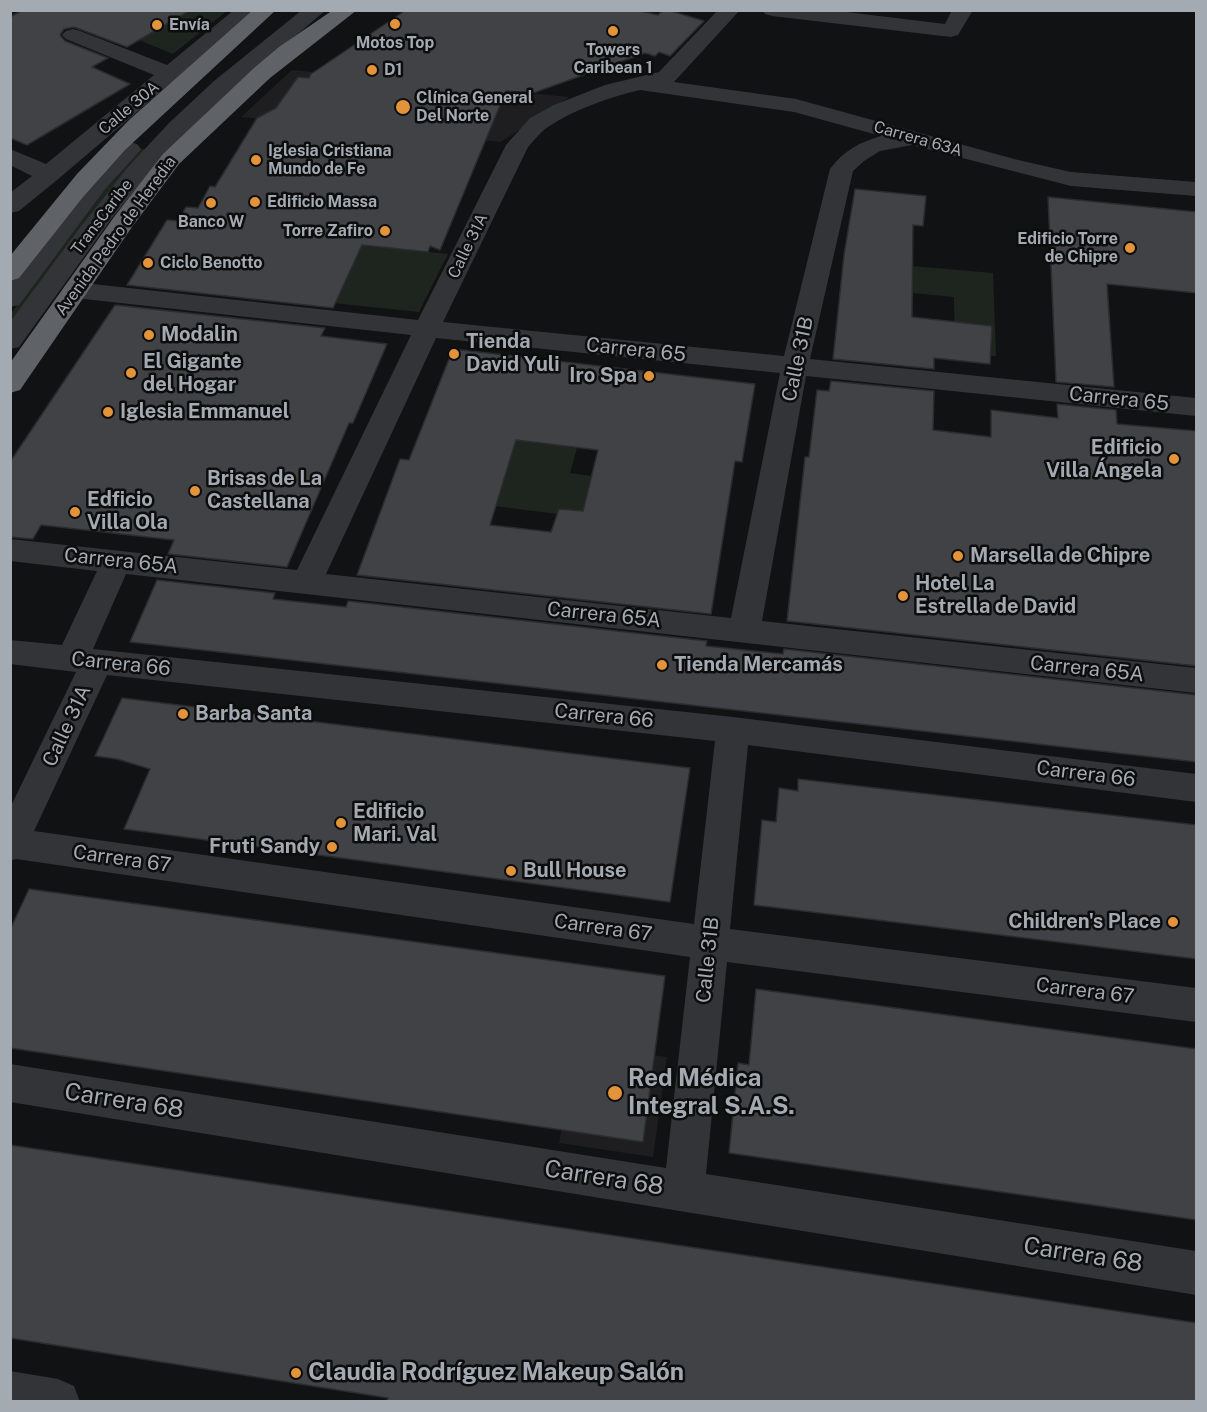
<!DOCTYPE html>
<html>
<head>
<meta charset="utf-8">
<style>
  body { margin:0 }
  #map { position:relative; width:1207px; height:1412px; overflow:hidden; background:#111213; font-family:"Public Sans",sans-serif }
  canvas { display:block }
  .frame { position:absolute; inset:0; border:12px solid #a4aab2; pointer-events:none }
</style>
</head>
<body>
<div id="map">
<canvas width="1207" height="1412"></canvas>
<div class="frame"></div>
</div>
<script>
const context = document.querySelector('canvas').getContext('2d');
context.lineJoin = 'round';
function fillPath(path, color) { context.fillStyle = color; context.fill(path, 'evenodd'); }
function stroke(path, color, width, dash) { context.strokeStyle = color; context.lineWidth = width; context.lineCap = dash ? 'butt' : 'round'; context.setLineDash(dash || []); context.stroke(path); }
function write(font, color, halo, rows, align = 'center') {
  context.font = font + ' "Public Sans",sans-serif'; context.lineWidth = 5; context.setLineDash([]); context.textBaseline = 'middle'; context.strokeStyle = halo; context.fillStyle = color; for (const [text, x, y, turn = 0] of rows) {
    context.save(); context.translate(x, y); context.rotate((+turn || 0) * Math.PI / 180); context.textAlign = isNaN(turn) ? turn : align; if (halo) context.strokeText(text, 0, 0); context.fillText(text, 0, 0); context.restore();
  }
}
fillPath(new Path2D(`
  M292 70 569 97 501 142 241 117Z
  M577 1044 667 1057 653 1157 559 1143Z`), '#1e1e20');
fillPath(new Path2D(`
  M191 11H227L173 54 139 40Z
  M138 148 147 150 11 330V313L108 183Z
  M318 241 448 254 419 312 323 302 325 297 338 298 342 288 330 287Z
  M912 266 993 273 996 356H991L992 326 958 322 955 361 954 297 912 293Z
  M516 440 577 448 570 473 592 476 583 511 559 509 557 514 471 503 462 466 506 472Z`), '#1e251e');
const building = new Path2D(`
  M23 10H191L127 47 74 27 64 29 60 35 65 41 108 58 92 67 130 84 27 145 10 138V17Z
  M406 10H635L658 15 663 10H668L704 21 670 56 659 52 655 56 645 53 533 93 506 91 440 250 430 246 428 252 362 245 333 308 127 285 167 220 178 221 186 207 198 208 210 186 215 187 257 118 276 108 298 77 309 78 311 74Z
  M855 189 926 196 923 226 913 225 912 317 992 326 990 364 934 358V369L833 359 844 255Z
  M1048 197 1197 212V293L1107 284 1114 387 1056 382Z
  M115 305 325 328 321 336 387 344 353 423H349L287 567 168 554 174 540 41 525 33 539 10 537V462Z
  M453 349 755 384 742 462 735 461 711 614 357 575 400 459 409 460ZM516 440 598 450 583 511 559 509 551 532 490 525Z
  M831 381 934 391 933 430 991 437V410L1058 418 1057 404 1116 410 1117 424 1197 431V666L787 621 805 457H809L817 390 829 391Z
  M157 580 275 593 273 599 346 607 348 601 707 641 706 646 783 654 784 649 1197 695V762L130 642Z
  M122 698 690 768 670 902 124 829 150 769 117 759 95 756Z
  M798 779 1197 825V959L754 905 762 820 776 822 779 788 798 791Z
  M29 889 665 976 643 1142 10 1048V930Z
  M756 989 1197 1049V1220L729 1153 738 1063 749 1065Z
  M10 1145 1197 1323V1401H387L388 1398 10 1338Z`);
fillPath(building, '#414246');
stroke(building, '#2c2c2f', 1.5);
fillPath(new Path2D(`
  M234 10H257L57 180 19 211 10 213V193L32 176 10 165V149L46 164 154 75 66 39 62 35 66 31 73 29 80 31 167 65Z
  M302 10H326L230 91 165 154 112 218 19 347 10 349V322L79 229 128 167 169 123 214 81Z
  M718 10H740L674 82 796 99 1018 160 1071 172 1196 182V196L1071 186 912 145 880 151 864 161 853 171 810 359 1196 398V416L806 376 762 621 1196 668V693L126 574 93 649 733 717 1196 774V802L748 745 730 929 1196 988V1022L727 962 706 1174 1196 1251V1295L10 1102V1064L666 1168 690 957 16 859 10 861V808L76 672 10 664V640L62 645 97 571 10 561V539L297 570 411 335 75 298 66 296 62 290 66 284 75 282 418 320 506 145 530 118 554 105 605 85 659 72ZM640 90 794 112 881 136C860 142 843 151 830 169L784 356 443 322 528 147C534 141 540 132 548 127 575 109 610 97 640 90ZM436 338 780 373 731 618 326 574ZM107 675 715 741 694 924 34 831Z
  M762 10H830L945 24 952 10H973L958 35 951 37 772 16 765 14Z
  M129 142 137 144 141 149 137 154 105 189 19 305 10 307V281L89 179 121 144Z
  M10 1371 58 1379 74 1386 80 1402H10Z`), '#333437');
fillPath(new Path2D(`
  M253 10H276L125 150 83 197 19 278 10 281V256L77 174 129 120Z
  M333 10H357L270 78 179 164 132 227 20 390 10 393V363L114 217 163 154 254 68 279 47Z`), '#5f6368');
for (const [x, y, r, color] of [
  [395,24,6,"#e39339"],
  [157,25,6,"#e39339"],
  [613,31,6,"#e39339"],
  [372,70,6,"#e39339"],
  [403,107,8,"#e39339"],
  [256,160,6,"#e39339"],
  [255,202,6,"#e39339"],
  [211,203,6,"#e39339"],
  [385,231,6,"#e39339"],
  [1130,248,6,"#e39339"],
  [148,263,6,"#e39339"],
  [149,335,6,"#e39339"],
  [454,354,6,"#e39339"],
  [131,373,6,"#e39339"],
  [649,376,6,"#e39339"],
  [108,412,6,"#e39339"],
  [1174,459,6,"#e39339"],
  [195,491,6,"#e39339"],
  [75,512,6,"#e39339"],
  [958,556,6,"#e39339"],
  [903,596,6,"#e39339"],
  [662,665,6,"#e39339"],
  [183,714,6,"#e39339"],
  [341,823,6,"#e39339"],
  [332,847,6,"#e39339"],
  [511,871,6,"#e39339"],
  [1173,922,6,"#e39339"],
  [615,1093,8,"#e39339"],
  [296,1373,6,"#e39339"]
]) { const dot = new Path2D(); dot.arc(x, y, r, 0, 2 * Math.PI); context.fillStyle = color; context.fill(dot); stroke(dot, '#0d0d0e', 2); }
write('bold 16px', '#a4aab2', '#0d0d0e', [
  ["Envía",169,25],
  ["Motos Top",395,43,"center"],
  ["Towers",613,50,"center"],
  ["Caribean 1",613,68,"center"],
  ["D1",384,70],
  ["Clínica General",416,98],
  ["Del Norte",416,116],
  ["Iglesia Cristiana",268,151],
  ["Mundo de Fe",268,169],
  ["Edificio Massa",267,202],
  ["Banco W",211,222,"center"],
  ["Torre Zafiro",373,231,"right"],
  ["Edificio Torre",1118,239,"right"],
  ["de Chipre",1118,257,"right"],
  ["Ciclo Benotto",160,263]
], 'left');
write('16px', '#a4aab2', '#0d0d0e', [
  ["Calle 30A",129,108,-40],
  ["Carrera 63A",918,139,16],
  ["TransCaribe",102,217,-53],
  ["Avenida Pedro de Heredia",116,236,-54],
  ["Calle 31A",468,246,-64]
]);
write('bold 20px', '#a4aab2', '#0d0d0e', [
  ["Modalin",161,335],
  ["Tienda",466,342],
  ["David Yuli",466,365],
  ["El Gigante",143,362],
  ["del Hogar",143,385],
  ["Iro Spa",637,376,"right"],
  ["Iglesia Emmanuel",120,412],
  ["Edificio",1162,448,"right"],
  ["Villa Ángela",1162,471,"right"],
  ["Brisas de La",207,479],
  ["Castellana",207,502],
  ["Edficio",87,500],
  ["Villa Ola",87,523],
  ["Marsella de Chipre",970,556],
  ["Hotel La",915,584],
  ["Estrella de David",915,607],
  ["Tienda Mercamás",674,665],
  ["Barba Santa",195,714],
  ["Edificio",353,812],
  ["Mari. Val",353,835],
  ["Fruti Sandy",320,847,"right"],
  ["Bull House",523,871],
  ["Children's Place",1161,922,"right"]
], 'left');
write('20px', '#a4aab2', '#0d0d0e', [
  ["Carrera 65",636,350,6],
  ["Calle 31B",798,359,-78],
  ["Carrera 65",1119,399,6],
  ["Carrera 65A",121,561,6],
  ["Carrera 65A",604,615,6],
  ["Carrera 66",121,664,6],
  ["Carrera 65A",1087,669,6],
  ["Carrera 66",604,716,6],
  ["Calle 31A",67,726,-65],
  ["Carrera 66",1086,774,7],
  ["Carrera 67",122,859,8],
  ["Carrera 67",603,928,8],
  ["Calle 31B",708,960,-84],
  ["Carrera 67",1085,991,7]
]);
write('bold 24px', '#a4aab2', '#0d0d0e', [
  ["Red Médica",628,1079],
  ["Integral S.A.S.",628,1107],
  ["Claudia Rodríguez Makeup Salón",308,1373]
], 'left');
write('24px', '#a4aab2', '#0d0d0e', [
  ["Carrera 68",124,1101,9],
  ["Carrera 68",604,1178,9],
  ["Carrera 68",1083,1255,9]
]);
</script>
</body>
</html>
